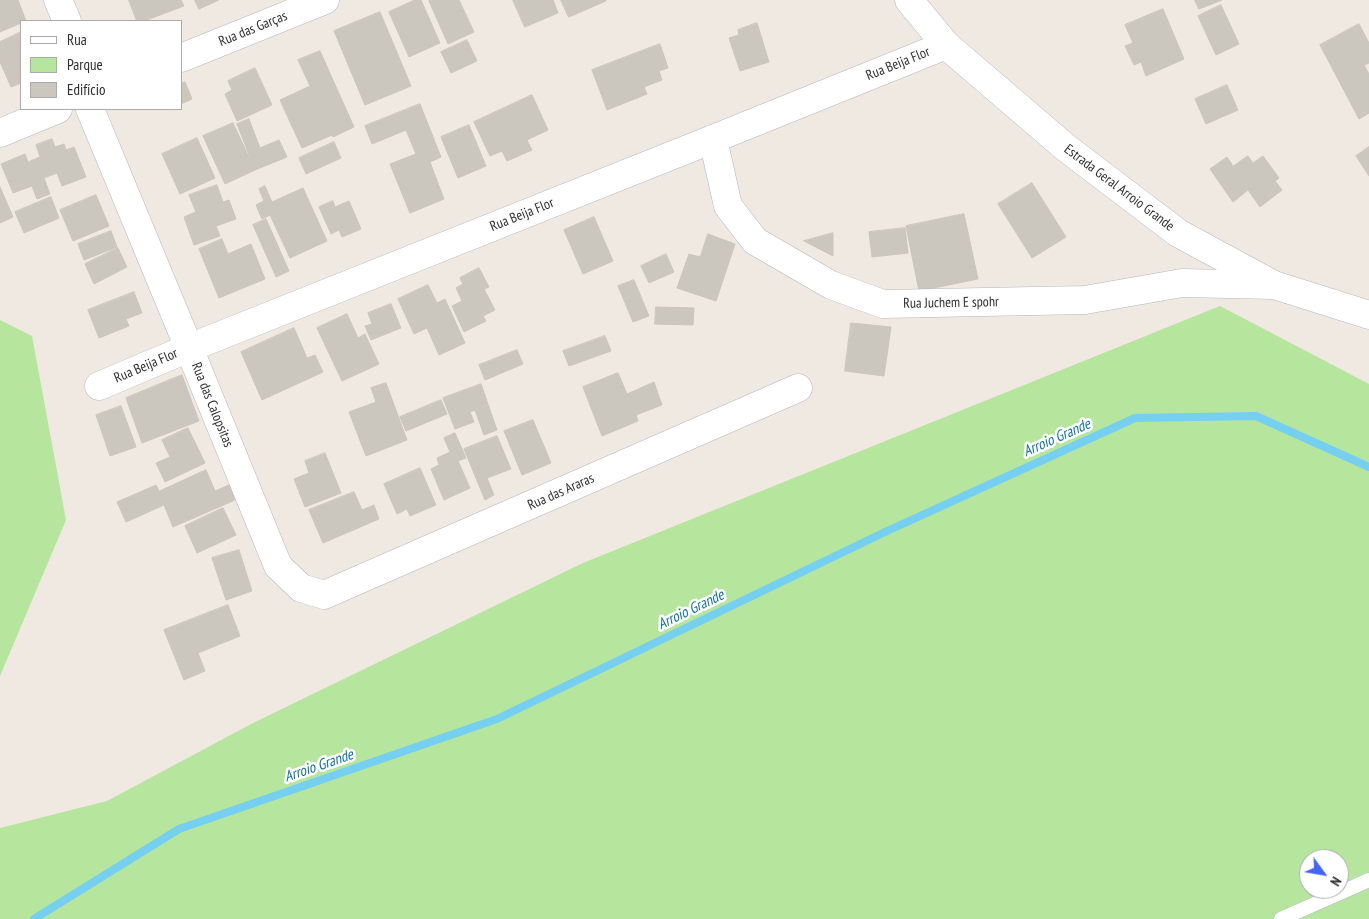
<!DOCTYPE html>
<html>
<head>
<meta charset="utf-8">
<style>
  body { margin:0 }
  #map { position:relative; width:1369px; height:919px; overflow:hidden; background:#efe9e1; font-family:"PT Sans Narrow",sans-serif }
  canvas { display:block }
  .legend { position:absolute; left:20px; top:20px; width:162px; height:90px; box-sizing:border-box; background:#fff; border:1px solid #ababab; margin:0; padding:6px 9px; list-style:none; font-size:15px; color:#2e2e2e }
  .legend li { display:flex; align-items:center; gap:10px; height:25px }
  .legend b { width:25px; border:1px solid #ababab }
  .north { position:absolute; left:1299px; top:849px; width:50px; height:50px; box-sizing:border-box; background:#fff; border:1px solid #ababab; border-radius:50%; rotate:122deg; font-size:14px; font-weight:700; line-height:20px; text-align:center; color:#2e2e2e }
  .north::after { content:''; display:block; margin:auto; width:18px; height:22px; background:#4264fb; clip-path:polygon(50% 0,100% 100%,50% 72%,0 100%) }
</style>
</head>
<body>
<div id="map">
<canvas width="1369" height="919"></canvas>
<ul class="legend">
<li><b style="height:6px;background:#fff"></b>Rua</li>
<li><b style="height:14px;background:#b6e59e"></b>Parque</li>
<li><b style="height:14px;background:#cbc7bf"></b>Edifício</li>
</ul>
<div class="north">N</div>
</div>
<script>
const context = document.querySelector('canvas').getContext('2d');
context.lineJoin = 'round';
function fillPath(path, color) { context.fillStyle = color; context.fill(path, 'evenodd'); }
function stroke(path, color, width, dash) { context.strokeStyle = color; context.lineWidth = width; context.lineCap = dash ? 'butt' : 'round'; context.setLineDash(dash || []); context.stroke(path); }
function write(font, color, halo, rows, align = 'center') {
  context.font = font + ' "PT Sans Narrow",sans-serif'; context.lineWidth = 5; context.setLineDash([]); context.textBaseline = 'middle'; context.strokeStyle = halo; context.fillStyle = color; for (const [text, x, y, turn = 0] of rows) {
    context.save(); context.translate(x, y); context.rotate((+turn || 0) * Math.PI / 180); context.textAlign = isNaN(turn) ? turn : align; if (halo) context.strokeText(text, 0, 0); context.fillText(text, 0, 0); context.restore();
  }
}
fillPath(new Path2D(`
  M1220 306 1369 384V919H0V828L107 801 255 722 583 563ZM1309 859H1339V889H1309Z
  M0 320 32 336 66 520 0 676Z`), '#b6e59e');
stroke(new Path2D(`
  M34 919 179 829 497 719 885 532 1135 418 1256 416 1369 467`), '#75cff0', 8);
const building = new Path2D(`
  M0 0H18L26 21H21V23L0 32Z
  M129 0H181L184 6 144 21H137Z
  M195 0H219L199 9Z
  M415 0H421L440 43 409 57 389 12Z
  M432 0H459L474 32 448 44 429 1Z
  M513 0H553L558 13 525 27Z
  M561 0H606V1L569 17Z
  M1195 0H1222L1199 9Z
  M1221 5 1239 44 1216 55 1198 16Z
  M1163 9 1184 59 1146 76 1141 62 1134 65 1125 46 1133 43 1125 25Z
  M380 12 411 86 365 105 334 31Z
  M757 23 769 62 740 71 729 38 739 35 738 30Z
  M1359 24 1369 43V63L1364 65 1369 74V113L1359 119 1320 45Z
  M21 32V83L11 87 0 62V42Z
  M467 40 477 61 451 73 441 52Z
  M660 44 668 68 659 71 662 80 644 87 647 94 607 110 592 70Z
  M320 51 354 127 333 137 332 135 302 148 280 100 310 86 298 60Z
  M255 68 272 105 237 121 225 94 232 90 228 81Z
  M185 82 192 99 181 104V84Z
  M1227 85 1238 110 1206 124 1195 99Z
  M532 95 548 130 527 140 532 150 507 161 502 151 490 156 474 122Z
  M420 104 441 157 430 162 444 199 410 213 390 164 416 154 406 130 372 144 365 126Z
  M249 119 260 148 279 140 287 157 255 170 237 124Z
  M233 123 255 170 225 184 203 136Z
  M469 125 486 166 458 178 441 137Z
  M197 138 215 178 180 194 162 154Z
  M52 139 55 147 64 144 66 150 74 147 86 177 62 186 57 173 44 178 50 194 37 199 32 186 13 193 1 164 25 154 28 162 40 157 36 145Z
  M334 142 341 158 306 174 299 158Z
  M1369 147V176L1356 156Z
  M1248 156 1253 163 1263 156 1279 178 1275 181 1282 190 1260 207 1248 190 1233 202 1210 169 1227 157 1233 166Z
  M1032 183 1066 237 1032 258 998 204Z
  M217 185 223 202 229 200 236 219 216 226 220 236 194 245 184 217 196 212 189 195Z
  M265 186 272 202 303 188 327 241 290 258 270 215 262 219 256 205 264 201 259 189Z
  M0 187 13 217 0 223Z
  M96 195 109 226 73 241 60 210Z
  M51 197 59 218 24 233 15 212Z
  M333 201 335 207 349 201 361 229 342 237 339 230 331 234 319 207Z
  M964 214 978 279 919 291 906 226Z
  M594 217 613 261 583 274 564 230Z
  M266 219 289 271 276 277 253 225Z
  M905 228 908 253 872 257 869 232Z
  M111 231 117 247 84 260 78 244Z
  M833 233V256L804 241Z
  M708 234 735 244 716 301 677 288 689 254 700 257Z
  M222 239 228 254 251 244 265 279 219 298 199 249Z
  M118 248 127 267 94 284 85 264Z
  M666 254 674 272 649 283 641 266Z
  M479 268 489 287 484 289 495 310 483 316 486 321 464 332 452 306 462 301 456 288 463 284 460 278Z
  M634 280 649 316 633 322 618 286Z
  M428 285 437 303 445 299 465 343 439 355 427 328 414 334 398 299Z
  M134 292 142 313 126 319 129 326 99 338 88 310Z
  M391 304 401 328 371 340 365 326 372 324 368 313Z
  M656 307 694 308 693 325 655 324Z
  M347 314 358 338 365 334 379 364 342 381 317 328Z
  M851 323 891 327 884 376 845 371Z
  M294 328 307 358 315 355 323 372 262 400 241 352Z
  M605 336 611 351 569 366 563 351Z
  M517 350 523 364 485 380 479 365Z
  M618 373 627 394 654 382 662 405 636 415 638 421 602 436 583 387Z
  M182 375 199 421 142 443 126 398Z
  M386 383 407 440 366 456 349 412 376 402 371 388Z
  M481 384 497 430 484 435 475 410 470 412 474 422 455 429 443 398Z
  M441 400 447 414 406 431 400 417Z
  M121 406 136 447 110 456 96 415Z
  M533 420 551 463 522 475 504 431Z
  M188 428 205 463 165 482 156 463 170 457 162 440Z
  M455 433 466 458 458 461 470 488 444 500 431 469 439 465 437 458 450 452 444 438Z
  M497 436 511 469 487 478 494 495 485 500 464 449Z
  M325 453 341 493 305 507 294 479 309 473 305 461Z
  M420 468 436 505 410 516 407 509 397 514 384 484Z
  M206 470 215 491 229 485 235 500 173 527 164 505 126 522 117 502 156 485 159 491Z
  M354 492 362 510 374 505 379 519 323 543 309 510Z
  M223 508 236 535 197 553 185 526Z
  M239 550 252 591 226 600 212 558Z
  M228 605 240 636 198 653 205 671 184 680 164 630Z`);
fillPath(building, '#cbc7bf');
stroke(building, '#cbc5ba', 1);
const service = new Path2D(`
  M1281 919 1369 880`);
const minor = new Path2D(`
  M58 0 67 21
  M181 58 325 0
  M90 109 189 348 278 566 301 588 324 595 798 388
  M0 133 58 109
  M713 139 728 206 755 241 831 285 883 304 1085 300 1182 283 1274 285
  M99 386 189 348 713 139 946 45`);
const secondary = new Path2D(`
  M909 0 946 45 1065 147 1178 233 1274 285 1369 315`);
stroke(service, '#b4b7c1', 15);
stroke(minor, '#b4b7c1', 29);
stroke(secondary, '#b4b7c1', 29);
stroke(service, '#fff', 14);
stroke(minor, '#fff', 28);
stroke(secondary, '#fff', 28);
write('14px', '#2e2e2e', '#fff', [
  ["Rua das Garças",253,29,-22],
  ["Rua Beija Flor",898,64,-22],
  ["Estrada Geral Arroio Grande",1119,188,37],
  ["Rua Beija Flor",522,215,-22],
  ["Rua Juchem E spohr",951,303,-1],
  ["Rua Beija Flor",146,366,-23],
  ["Rua das Calopsitas",212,405,68],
  ["Rua das Araras",561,492,-24]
]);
write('italic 15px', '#0d6fa3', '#fff', [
  ["Arroio Grande",1057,438,-24],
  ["Arroio Grande",691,610,-26],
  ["Arroio Grande",319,766,-19]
]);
</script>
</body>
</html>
